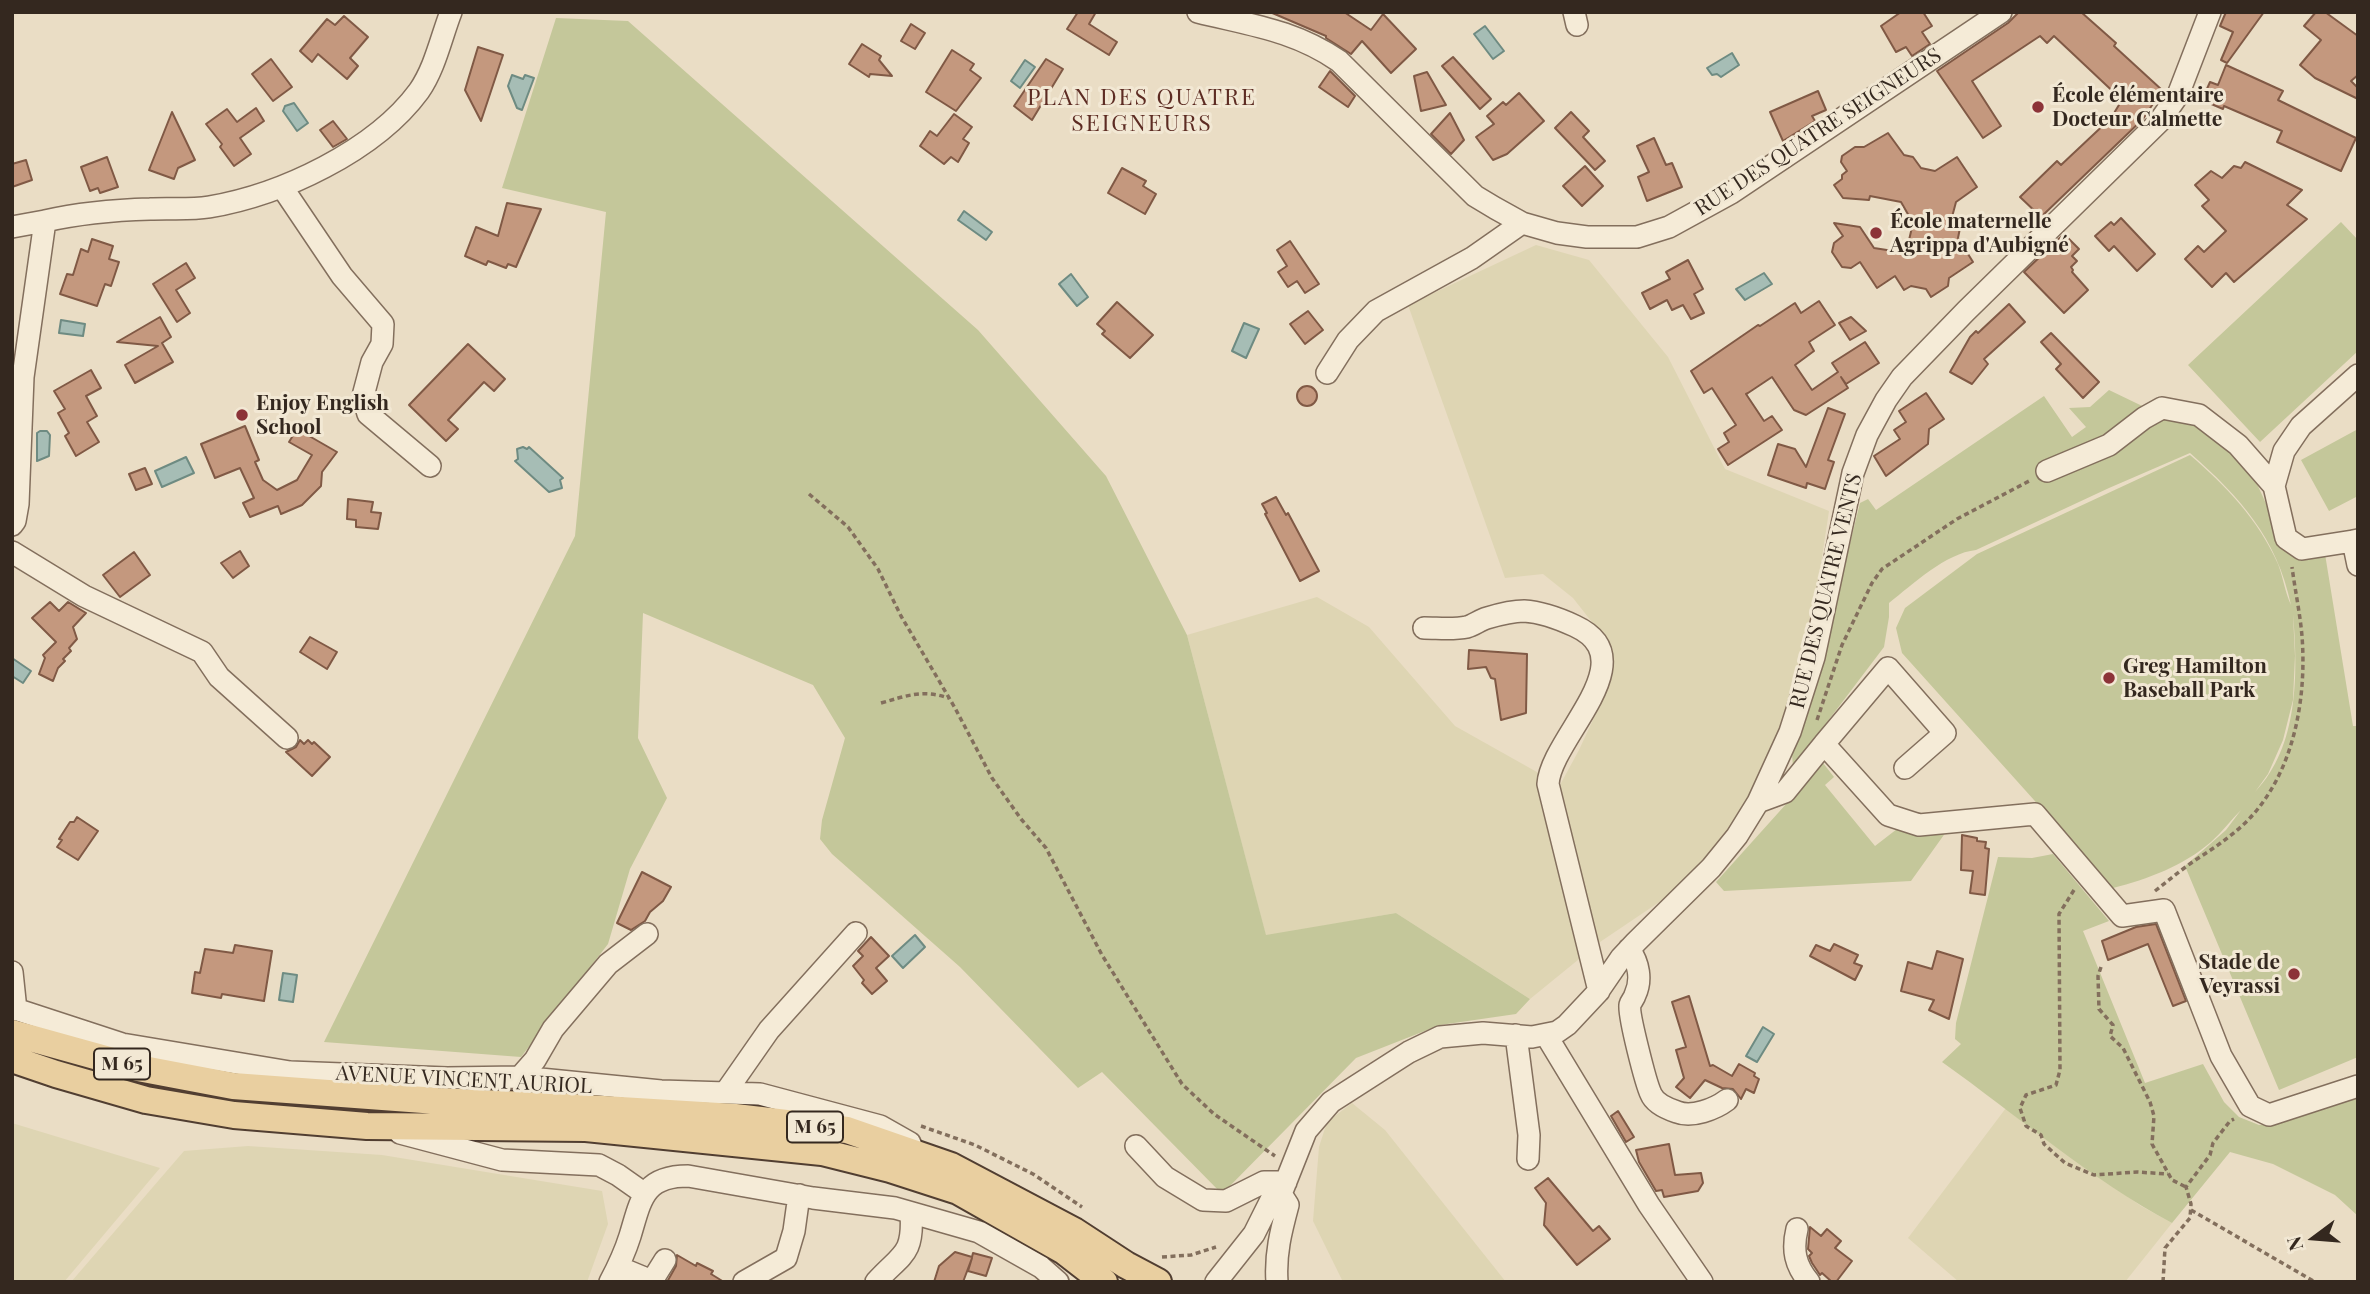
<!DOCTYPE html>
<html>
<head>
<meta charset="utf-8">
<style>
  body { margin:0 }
  #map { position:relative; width:2370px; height:1294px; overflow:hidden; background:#eaddc5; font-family:"Playfair Display",serif }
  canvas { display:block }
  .frame { position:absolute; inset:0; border:14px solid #34281f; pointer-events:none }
  .north { position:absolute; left:2279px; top:1203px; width:70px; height:70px; -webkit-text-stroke:5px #f2e8d4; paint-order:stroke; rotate:254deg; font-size:19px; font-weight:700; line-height:28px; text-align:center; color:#34281f }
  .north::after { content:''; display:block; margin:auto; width:24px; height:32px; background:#34281f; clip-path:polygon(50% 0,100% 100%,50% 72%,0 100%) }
</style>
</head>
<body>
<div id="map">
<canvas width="2370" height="1294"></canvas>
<div class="frame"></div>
<div class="north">N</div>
</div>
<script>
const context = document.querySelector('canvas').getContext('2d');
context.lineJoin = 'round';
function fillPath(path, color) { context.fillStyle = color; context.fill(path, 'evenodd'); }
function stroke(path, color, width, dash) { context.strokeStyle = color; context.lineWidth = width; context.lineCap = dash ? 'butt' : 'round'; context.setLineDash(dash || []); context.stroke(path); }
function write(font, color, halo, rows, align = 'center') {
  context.font = font + ' "Playfair Display",serif'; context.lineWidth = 6; context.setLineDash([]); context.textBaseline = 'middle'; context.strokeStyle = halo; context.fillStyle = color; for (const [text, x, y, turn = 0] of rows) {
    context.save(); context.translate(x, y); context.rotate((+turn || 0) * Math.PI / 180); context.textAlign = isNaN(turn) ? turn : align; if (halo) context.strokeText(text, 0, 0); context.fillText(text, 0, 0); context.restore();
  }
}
fillPath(new Path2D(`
  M1536 245 1589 260 1668 357 1725 469 1829 511 1817 590 1776 750 1746 809 1689 882 1600 942 1530 999 1396 913 1266 936 1187 635 1317 597 1369 627 1455 726 1560 785 1579 750 1605 694 1610 658 1599 631 1573 598 1543 574 1505 578 1408 305Z
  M1352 1103 1385 1130 1506 1282H1343L1313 1221 1319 1147 1327 1122Z
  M2006 1108 2026 1125 2141 1206 2172 1223 2125 1282H1959L1908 1238Z
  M12 1123 160 1168 64 1282H12Z
  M248 1146 382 1155 602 1191 608 1224 587 1282H71L184 1151Z`), '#ded5b3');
fillPath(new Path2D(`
  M556 18 628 21 978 330 1106 476 1187 635 1266 935 1396 913 1530 999 1516 1014 1440 1025 1356 1058 1222 1194 1102 1072 1078 1088 960 967 832 854 820 839 822 820 845 738 813 685 643 613 638 738 667 798 630 869 608 944 521 1057 324 1042 575 536 606 212 502 188Z
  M2341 222 2358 240V351L2260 442 2188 365Z
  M2109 390 2163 416 2198 421 2229 446 2258 486 2282 539 2325 554 2353 726H2358V1057L2279 1090 2185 866 2226 830 2241 810C2231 820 2222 832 2211 842 2183 866 2148 879 2113 888L1902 653 1896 628 1905 608 1977 554 2190 455C2226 486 2258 519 2278 564 2283 577 2285 592 2291 605 2277 538 2240 497 2190 453L2109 488 1976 550C1946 553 1913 584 1889 603V617L1884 647 1793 767 1792 754 1819 668 1860 503 1868 499 1876 510 2044 396 2072 437 2086 427 2069 408 2090 407ZM2293 614C2298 673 2299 746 2255 792L2268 774 2283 740 2293 700 2295 656Z
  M2358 429V496L2329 511 2301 460Z
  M1823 763 1834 777 1825 785 1875 846 1897 829 1946 832 1911 881 1724 891 1716 882Z
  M2053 854 2109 921 2083 931 2145 1083 2203 1064 2224 1102 2239 1117 2259 1125 2290 1120 2322 1104 2358 1091V1216L2335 1195 2273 1164 2230 1152 2172 1223C2090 1179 2018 1116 1942 1062L1961 1044 1955 1039 1956 1023 1998 857 2032 858Z`), '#c4c79a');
const water = new Path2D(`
  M1485 26 1504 51 1493 59 1474 34Z
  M1732 53 1739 65 1721 77 1717 74 1712 75 1707 68Z
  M1025 60 1035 67 1020 88 1011 81Z
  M512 75 523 79 525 75 534 78 522 110 517 108 508 86Z
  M294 103 308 123 297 131 283 111 285 106Z
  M964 211 992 232 986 240 958 220Z
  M1764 273 1772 284 1745 300 1736 289Z
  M1071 274 1088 297 1077 306 1059 284Z
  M61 320 85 324 83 336 59 333Z
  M1244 323 1259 329 1246 358 1232 351Z
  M40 431H47L50 435 49 456 37 461V433Z
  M523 447 527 449 529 447 563 478 560 480 562 488 549 492 515 461 518 459 517 449Z
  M186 457 194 473 162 487 155 471Z
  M12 658 31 671 23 683 12 676Z
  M915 935 925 947 903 968 892 956Z
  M283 973 297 975 293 1002 279 1000Z
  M1763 1027 1774 1034 1757 1062 1746 1056Z`);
fillPath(water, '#a6bdb5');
stroke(water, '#6e8b82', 2);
const building = new Path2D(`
  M1078 12H1096L1089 24 1117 42 1109 55 1067 29Z
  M1270 12H1344L1371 30 1383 14 1416 49 1391 73 1362 41 1351 54 1326 38V36Z
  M1901 12H1923L1932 26 1922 32 1930 44 1912 56 1906 47 1896 52 1881 26Z
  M2019 12H2081L2116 43 2114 46 2162 90 2143 119 2041 217 2020 197 2057 161 2061 165 2111 118 2122 100 2054 36 2047 43 2040 36 1972 81 2001 126 1983 138 1937 71 2008 23Z
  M2226 12H2264L2227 63 2221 60 2233 32 2220 26Z
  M2316 12H2325L2358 36V75L2351 81 2358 88V99L2315 78 2300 65 2321 40 2304 26Z
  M344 16 368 37 350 58 358 66 347 79 318 54 312 62 300 51 327 19 335 25Z
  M911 24 925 33 915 49 901 41Z
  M862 44 881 56 879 60 892 76 870 74 869 77 849 64Z
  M478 47 503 55 481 121 465 90Z
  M952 50 974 64 970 70 981 78 956 111 926 92Z
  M1453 57 1491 99 1480 109 1442 66Z
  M271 59 292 87 273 101 252 74Z
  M1046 59 1063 69 1032 120 1014 106Z
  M2226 65 2283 91 2278 100 2356 138 2341 171 2277 142 2282 131 2224 106 2223 109 2202 100 2210 82 2218 85Z
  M1330 71 1355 96 1348 107 1319 87Z
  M1427 72 1446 105 1421 111 1414 76Z
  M1818 91 1826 110 1812 116 1815 121 1783 141 1770 112Z
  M1519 93 1544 121 1507 154 1493 160 1476 137 1494 124 1487 116 1503 102 1506 105Z
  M256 108 264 121 240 138 251 154 234 166 220 147 222 144 206 124 227 109 237 122Z
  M172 112 195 160 178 168 174 179 149 170Z
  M1571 112 1589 131 1583 137 1605 161 1595 170 1555 128Z
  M1450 113 1464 140 1451 154 1431 134Z
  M954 114 972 127 963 139 969 143 958 162 951 157 944 164 920 146 930 131 937 136Z
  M333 121 347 139 333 147 320 130Z
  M1888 133 1904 155 1913 157 1921 168 1935 171 1957 157 1977 187 1956 202 1952 217 1960 228 1958 238 1973 262 1949 278 1948 286 1931 297 1926 289 1911 286 1904 290 1895 276 1877 288 1860 262 1851 268 1842 267 1832 252 1834 243 1843 236 1834 223 1860 227 1874 248 1906 253 1913 223 1901 202 1870 196 1869 200 1843 198 1834 185 1842 179V175L1847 171 1841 162 1842 156 1855 147H1864Z
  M1654 138 1666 165 1672 163 1682 187 1647 201 1638 177 1649 172 1637 146Z
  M107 157 118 187 100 193 98 188 90 191 81 167Z
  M26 160 32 180 12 187V164Z
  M2245 162 2302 190 2287 205 2307 219 2234 282 2226 273 2212 287 2185 259 2198 246 2204 252 2226 231 2202 206 2209 200 2195 185 2211 171 2222 178 2234 166 2241 168Z
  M1585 166 1603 186 1582 206 1563 186Z
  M1122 168 1146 181 1143 186 1156 194 1145 214 1108 193Z
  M507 203 541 209 516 267 508 264 506 268 488 261 486 265 465 256 476 227 498 236Z
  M2121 218 2155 254 2137 271 2114 246 2109 251 2095 236 2111 222 2114 225Z
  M2064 234 2079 249 2072 256 2077 261 2071 267 2073 270 2072 272 2088 290 2064 313 2024 272Z
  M92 239 113 246 109 259 119 262 111 286 105 284 97 306 60 294 67 274 73 275 81 249 88 252Z
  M1290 241 1319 284 1305 293 1297 281 1288 287 1278 272 1287 266 1277 250Z
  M1688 260 1703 289 1694 294 1704 313 1691 319 1683 305 1672 310 1667 300 1650 309 1642 293 1670 279 1666 272Z
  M186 263 195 278 176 290 190 313 177 322 153 284Z
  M1819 301 1835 325 1809 342 1814 351 1795 365 1812 390 1838 372 1832 363 1865 342 1879 363 1846 384 1841 377 1848 388 1806 415 1794 410 1772 377 1748 393 1746 394 1764 421 1772 416 1782 430 1728 465 1718 449 1729 442 1724 433 1736 425 1712 388 1704 393 1691 371 1758 325 1760 326 1795 303 1801 313Z
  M1117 302 1153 335 1130 358 1102 334 1105 331 1097 324Z
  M2009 304 2025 322 1984 359 1988 364 1972 384 1950 372 1970 337 1976 331 1978 333Z
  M1308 311 1323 330 1305 344 1290 324Z
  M160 317 171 337 162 343 173 362 135 383 125 365 158 346 117 342Z
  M1851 317 1866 331 1850 340 1839 323Z
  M2051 333 2099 382 2083 398 2056 369 2061 364 2041 342Z
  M468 344 505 379 494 391 484 382 448 420 458 429 446 441 409 405Z
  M91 370 101 388 86 396 97 416 87 422 99 442 76 456 65 436 69 433 58 413 65 409 54 391Z
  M1297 396a10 10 0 1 1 20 0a10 10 0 1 1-20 0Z
  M1926 393 1944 419 1929 429 1928 444 1886 476 1874 456 1900 439 1894 430 1906 422 1899 411Z
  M1828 408 1845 414 1828 460 1834 462 1825 489 1807 483 1806 488 1768 475 1778 444 1795 449 1806 467Z
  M245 426 259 460 255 462 263 480 277 490 297 480 312 455 289 442 297 429 337 452 322 472 321 486 302 505 281 514 278 506 250 517 243 503 254 498 240 468 215 478 201 444Z
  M145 468 152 484 136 490 129 474Z
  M1276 497 1286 515 1288 513 1319 571 1300 581 1265 514 1267 513 1262 504Z
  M348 499 373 502 371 512 381 513 378 529 356 527V520L347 519Z
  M240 551 249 566 233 578 221 563Z
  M134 552 150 575 120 597 103 575Z
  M50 602 59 611 68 602 86 613 73 627 77 639 69 648 71 651 63 659 65 661 58 668 53 681 39 674 45 658 43 655 56 642 32 618Z
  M310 637 337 652 327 669 300 652Z
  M1469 650 1527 654 1526 713 1501 720 1495 679 1491 678 1486 667 1468 669Z
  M300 740 304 744 308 740 312 744 314 742 330 757 312 776 286 752 296 747Z
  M77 817 98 831 78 860 57 847 62 840 59 839 70 822H74Z
  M1962 835 1977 838V841L1986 842 1985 848 1989 849 1985 895 1970 893 1973 871 1961 870Z
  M642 872 671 887 663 901 650 912 645 921 631 930 617 923Z
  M2156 924 2186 1001 2173 1006 2148 944 2108 960 2102 941 2136 927Z
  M871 937 889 956 876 968 887 981 872 994 862 983 864 980 853 966 863 956 858 951Z
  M1834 944 1858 955 1854 963 1862 966 1855 980 1810 956 1816 945 1830 951Z
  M235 945 272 951 264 1001 222 994 221 998 192 993 195 972 200 973 205 949 233 953Z
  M1937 951 1963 959 1949 1019 1929 1010 1934 1000 1901 991 1908 962 1932 969Z
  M1689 996 1710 1066 1713 1065 1732 1076 1739 1064 1755 1073 1754 1076 1759 1079 1754 1093 1746 1089 1741 1099 1733 1089 1722 1088 1705 1080 1690 1098 1676 1087 1684 1078 1676 1050 1686 1047 1672 1002Z
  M1618 1111 1634 1137 1626 1142 1611 1116Z
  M1669 1144 1675 1175 1701 1173 1703 1183 1698 1191 1664 1197 1662 1190 1656 1191 1639 1162 1636 1150Z
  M1548 1178 1593 1231 1599 1226 1610 1239 1577 1265 1544 1225 1546 1203 1535 1188Z
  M1810 1227 1821 1236 1827 1229 1841 1241 1835 1248 1852 1261 1836 1282H1832L1822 1273 1820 1275 1812 1263 1809 1256 1812 1253 1808 1249Z
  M955 1252 972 1257 973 1253 992 1258 986 1276 968 1271 972 1258 963 1282H934L939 1266Z
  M677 1255 696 1266 697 1263 713 1271 711 1274 724 1282H667L676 1266Z`);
fillPath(building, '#c4987e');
stroke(building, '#805945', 2);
const minor = new Path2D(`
  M1198 12C1250 25 1294 30 1339 61L1475 196 1495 208 1522 223 1557 233 1587 237H1637L1669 227 1731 193 2001 12
  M1574 12 1577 25
  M282 187 342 276 383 324 382 344 372 362 363 396 368 414 430 466
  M12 227 45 221
  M1327 373 1348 340 1376 311 1472 258 1522 223
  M2047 471 2109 445 2144 418 2162 408 2199 415 2238 445 2274 486 2286 538 2302 549 2353 541
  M2274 486 2284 451 2301 426 2358 375
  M12 525 15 521 18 504 23 377 45 221C80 213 115 210 150 209 169 208 190 210 209 207 281 195 375 151 419 91 435 68 441 38 451 12
  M2358 540 2353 541 2358 565
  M12 552 84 596 202 652 219 677 287 738
  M1424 628C1438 628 1453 630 1467 627 1474 625 1480 620 1487 618 1497 615 1513 611 1524 611 1541 612 1560 619 1575 626 1648 660 1551 737 1548 784L1599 991
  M1824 744 1888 668 1945 733 1905 768
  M1758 802 1785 792 1824 744 1888 815 1919 825 2035 814 2122 916 2164 910 2221 1056 2250 1106 2269 1115 2358 1086
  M1629 949C1639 963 1642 980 1635 995 1634 999 1631 1001 1630 1005 1628 1014 1646 1084 1651 1094 1655 1104 1668 1109 1677 1112 1692 1118 1715 1109 1727 1100
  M12 972 16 1010
  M12 1008 122 1044 290 1072 447 1078 520 1077 661 1091 760 1094 880 1126 910 1143
  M1516 1035 1529 1135 1528 1159
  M1546 1035 1649 1205 1702 1282
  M520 1077 535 1060 553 1029 608 964 647 934
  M725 1093 769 1030 856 933
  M400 1133 502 1160 599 1165 618 1175 645 1194
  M1136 1146 1165 1177 1203 1200 1226 1201 1264 1182H1286
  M1797 1229C1792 1250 1795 1265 1809 1282
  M618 1267 647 1279 655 1276 665 1260
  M610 1282C618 1267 625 1252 630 1236 641 1200 643 1176 688 1176L813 1198 895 1208 979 1232 1041 1267 1058 1282
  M744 1282 786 1258 794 1231 799 1195
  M876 1282C901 1254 914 1256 911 1213
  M1216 1282 1254 1234 1272 1198 1281 1194 1306 1131 1331 1102 1409 1052 1440 1037 1483 1033 1532 1037 1557 1032 1567 1025 1597 993 1621 958 1636 942 1711 868 1737 836 1758 802 1790 732 1814 657 1853 473 1867 435 1886 400 1902 377 1966 311 2159 122 2178 95 2210 12
  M1277 1282C1275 1254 1281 1231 1288 1205L1281 1194`);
const major = new Path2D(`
  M12 1033 138 1068 233 1086 437 1101 571 1107 735 1117 847 1130 951 1166 1074 1231 1126 1265 1158 1282
  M12 1059 56 1074 146 1100 234 1115 367 1126 586 1128 822 1152 890 1169 958 1191 1064 1251 1104 1282`);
stroke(minor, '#836f5d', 24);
stroke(major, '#513e31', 30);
stroke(new Path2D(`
  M809 494 848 527 878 569 901 616 955 708 992 778 1021 819 1046 848 1102 955 1182 1084 1214 1114 1275 1156
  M881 703C906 696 923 689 948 698
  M1817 720 1842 645 1872 583 1882 569 1957 519 2031 480
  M2074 890 2059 914 2060 1070 2056 1085 2026 1095 2020 1108 2026 1126 2041 1135 2044 1144 2065 1163 2094 1175 2137 1172 2168 1174
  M2155 891C2169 880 2182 869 2197 859 2214 848 2229 838 2244 824 2293 777 2307 701 2302 636 2300 613 2295 590 2292 567
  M2101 967 2098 976 2099 1009 2113 1025 2110 1036 2123 1048 2150 1102 2154 1116 2152 1144 2172 1180 2186 1187
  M921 1126 975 1145 1033 1174 1082 1207
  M2191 1210 2315 1282
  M1162 1257 1191 1255 1216 1247
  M2163 1282 2165 1248 2190 1218 2191 1204 2186 1187 2210 1155 2213 1143 2230 1121 2234 1119`), '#836f5d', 3.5, [5, 3.5]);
stroke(minor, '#f5ebd7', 21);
stroke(major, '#e9cfa0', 26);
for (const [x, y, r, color] of [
  [2038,107,7,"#8c3338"],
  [1876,233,7,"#8c3338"],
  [242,415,7,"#8c3338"],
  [2109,678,7,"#8c3338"],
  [2294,974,7,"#8c3338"]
]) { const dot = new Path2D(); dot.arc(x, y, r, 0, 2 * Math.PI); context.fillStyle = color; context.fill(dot); stroke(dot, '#f2e8d4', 2.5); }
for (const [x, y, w] of [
  [122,1064,56],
  [815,1127,56]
]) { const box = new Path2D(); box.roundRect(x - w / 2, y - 15.5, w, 31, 5); context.fillStyle = '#f2e8d4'; context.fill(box); stroke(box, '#34281f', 2); }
write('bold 19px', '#34281f', null, [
  ["M 65",122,1064],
  ["M 65",815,1127]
]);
write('bold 21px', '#34281f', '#f2e8d4', [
  ["École élémentaire",2052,95],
  ["Docteur Calmette",2052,119],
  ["École maternelle",1890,221],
  ["Agrippa d'Aubigné",1890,245],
  ["Enjoy English",256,403],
  ["School",256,427],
  ["Greg Hamilton",2123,666],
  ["Baseball Park",2123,690],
  ["Stade de",2280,962,"right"],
  ["Veyrassi",2280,986,"right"]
], 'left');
write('21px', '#34281f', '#f2e8d4', [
  ["RUE DES QUATRE SEIGNEURS",1818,132,-33],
  ["RUE DES QUATRE VENTS",1826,591,-76],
  ["AVENUE VINCENT AURIOL",464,1080,3]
]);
context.letterSpacing = '2px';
write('23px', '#5d2c23', '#f2e8d4', [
  ["PLAN DES QUATRE",1142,98],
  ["SEIGNEURS",1142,124]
]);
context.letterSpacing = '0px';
</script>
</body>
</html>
